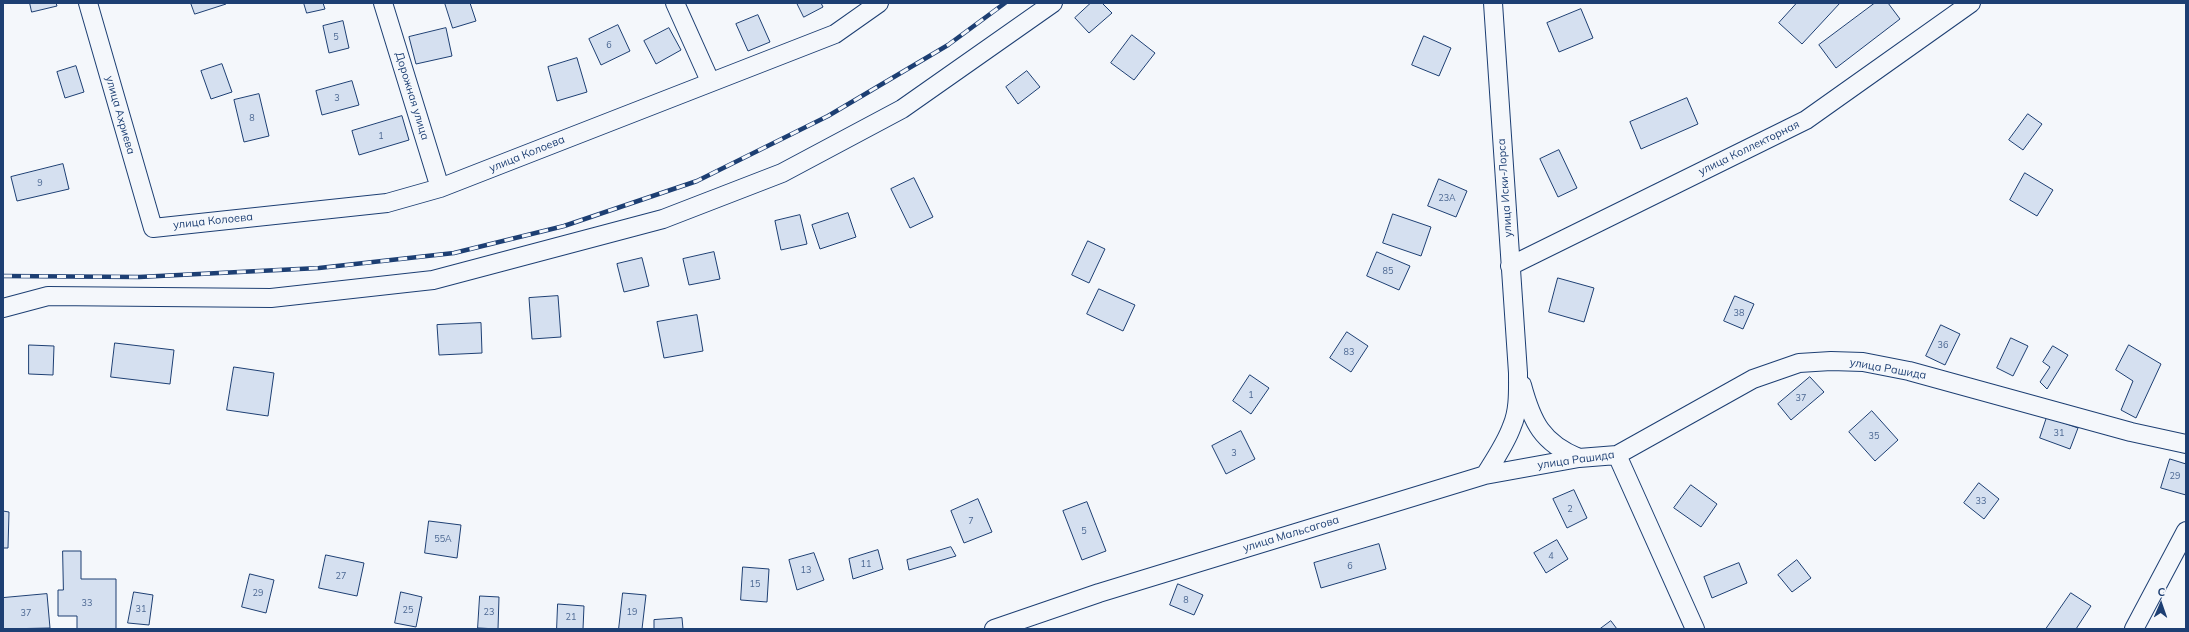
<!DOCTYPE html>
<html>
<head>
<meta charset="utf-8">
<style>
  body { margin:0 }
  #map { position:relative; width:2189px; height:632px; overflow:hidden; background:#f4f7fb; font-family:Mulish,sans-serif }
  canvas { display:block }
  .frame { position:absolute; inset:0; border:4px solid #1d3f73; pointer-events:none }
  .north { position:absolute; left:2141px; top:584px; width:40px; height:40px; -webkit-text-stroke:3px #f4f7fb; paint-order:stroke; rotate:2deg; font-size:11px; font-weight:700; line-height:16px; text-align:center; color:#1d3f73 }
  .north::after { content:''; display:block; margin:auto; width:14px; height:18px; background:#1d3f73; clip-path:polygon(50% 0,100% 100%,50% 72%,0 100%) }
</style>
</head>
<body>
<div id="map">
<canvas width="2189" height="632"></canvas>
<div class="frame"></div>
<div class="north">С</div>
</div>
<script>
const context = document.querySelector('canvas').getContext('2d');
context.lineJoin = 'round';
function fillPath(path, color) { context.fillStyle = color; context.fill(path, 'evenodd'); }
function stroke(path, color, width, dash) { context.strokeStyle = color; context.lineWidth = width; context.lineCap = dash ? 'butt' : 'round'; context.setLineDash(dash || []); context.stroke(path); }
function write(font, color, halo, rows, align = 'center') {
  context.font = font + ' Mulish,sans-serif'; context.lineWidth = 3; context.setLineDash([]); context.textBaseline = 'middle'; context.strokeStyle = halo; context.fillStyle = color; for (const [text, x, y, turn = 0] of rows) {
    context.save(); context.translate(x, y); context.rotate((+turn || 0) * Math.PI / 180); context.textAlign = isNaN(turn) ? turn : align; if (halo) context.strokeText(text, 0, 0); context.fillText(text, 0, 0); context.restore();
  }
}
const building = new Path2D(`
  M30 3H56L57 6 32 12Z
  M191 3H226V4L195 14Z
  M304 3H323L325 9 307 13Z
  M445 3H470L476 21 453 28Z
  M797 3H821L823 7 804 17Z
  M1091 3H1102L1112 13 1089 33 1075 18Z
  M1797 3H1840L1802 44 1779 23Z
  M1875 3H1888L1900 19 1836 68 1819 45Z
  M1581 9 1593 38 1559 52 1547 23Z
  M758 15 770 42 748 51 736 24Z
  M343 21 349 48 329 53 323 26Z
  M618 25 630 51 601 65 589 39Z
  M446 28 452 56 416 64 409 37Z
  M669 28 681 50 656 64 644 41Z
  M1132 35 1155 53 1134 80 1111 63Z
  M1424 36 1451 48 1439 76 1412 65Z
  M577 58 587 92 557 101 548 67Z
  M222 64 232 92 211 99 201 71Z
  M76 66 84 92 65 98 57 72Z
  M1027 71 1040 87 1018 104 1006 87Z
  M352 81 359 105 322 115 316 91Z
  M259 94 269 136 244 142 234 100Z
  M1687 98 1698 124 1641 149 1630 122Z
  M2028 114 2042 124 2023 150 2009 140Z
  M402 116 409 140 359 155 352 131Z
  M1559 150 1577 188 1558 197 1540 159Z
  M63 164 69 189 17 201 11 177Z
  M2025 173 2053 190 2037 216 2010 200Z
  M914 178 933 217 910 228 891 189Z
  M1439 179 1467 191 1456 217 1428 206Z
  M848 213 856 237 820 249 812 225Z
  M1393 214 1431 227 1421 256 1383 243Z
  M800 215 807 244 781 250 775 221Z
  M1088 241 1105 249 1089 283 1072 275Z
  M714 252 720 279 689 285 683 259Z
  M1377 252 1410 266 1399 290 1367 276Z
  M642 258 649 286 624 292 617 264Z
  M1558 278 1594 288 1584 322 1549 312Z
  M1099 289 1135 305 1123 331 1087 314Z
  M558 296 561 337 532 339 529 298Z
  M1735 296 1754 304 1743 329 1724 321Z
  M697 315 703 351 664 358 657 322Z
  M481 323 482 353 439 355 437 325Z
  M1941 325 1960 334 1945 365 1926 356Z
  M1347 332 1368 346 1351 372 1330 358Z
  M2011 338 2028 346 2013 376 1997 368Z
  M115 343 174 350 170 384 111 377Z
  M29 345 54 346 53 375 29 374Z
  M2129 345 2161 364 2136 418 2121 410 2133 381 2116 370Z
  M2053 346 2068 355 2047 389 2040 382 2050 367 2043 362Z
  M234 367 274 373 268 416 227 410Z
  M1250 375 1269 388 1251 414 1233 401Z
  M1810 377 1824 392 1791 420 1778 404Z
  M1872 411 1898 440 1875 461 1849 432Z
  M2047 417 2078 428 2070 449 2040 438Z
  M1241 431 1255 459 1226 474 1212 446Z
  M2170 459 2186 464V495L2161 488Z
  M1979 483 1999 499 1984 519 1964 503Z
  M1691 485 1717 504 1701 527 1674 508Z
  M1574 490 1587 518 1567 528 1553 499Z
  M978 499 992 532 964 543 951 511Z
  M1087 502 1106 551 1082 560 1063 511Z
  M3 511 9 512 8 548H3Z
  M429 521 461 525 457 558 425 553Z
  M1557 540 1568 559 1546 573 1534 553Z
  M1379 544 1386 569 1321 588 1314 563Z
  M951 547 956 556 909 570 907 560Z
  M878 550 883 569 853 579 849 559Z
  M63 551H81V579H116V629H77V616H58V590H63Z
  M814 553 824 580 797 590 789 560Z
  M326 555 364 563 357 596 319 588Z
  M1797 560 1811 578 1792 592 1778 575Z
  M1739 563 1747 583 1712 598 1704 577Z
  M743 567 769 569 767 602 741 600Z
  M250 574 274 580 266 613 242 607Z
  M1178 584 1203 595 1194 615 1170 605Z
  M134 592 153 595 149 625 128 623Z
  M401 592 422 597 416 627 395 623Z
  M623 593 646 595 642 629H619Z
  M2071 593 2091 606 2076 629H2046Z
  M47 594 50 628 3 629V598Z
  M480 596 499 597 498 629 478 628Z
  M558 604 584 606 583 629H557Z
  M682 618 683 629H654V620Z
  M1611 621 1617 629H1600Z`);
fillPath(building, '#d5e0f0');
stroke(building, '#1d3f73', 1);
const minor = new Path2D(`
  M88 3 153 228 387 203 440 188 835 34 879 3
  M383 3 440 188
  M675 3 710 81
  M1510 266 1806 120 1971 3
  M3 308 48 296 271 298 433 280 663 219 782 173 902 109 1053 3
  M1522 385C1532 422 1542 443 1579 458
  M1617 455 1695 629
  M1485 475 1579 458 1617 455 1753 379 1799 363 1831 361 1863 362 1909 371 2131 432 2186 444
  M994 629 1099 593 1485 475C1495 459 1506 443 1512 426 1519 410 1518 390 1518 373L1493 3
  M2134 629 2186 531`);
stroke(minor, '#1d3f73', 20);
stroke(minor, '#f4f7fb', 18);
const rail = new Path2D(`
  M3 276 139 277 319 268 454 253 564 226 697 181 828 116 948 45 1005 3`);
stroke(rail, '#1d3f73', 4.5);
stroke(rail, '#f4f7fb', 3, [9]);
write('9px', '#4b6792', null, [
  ["5",336,37],
  ["6",609,45],
  ["3",337,98],
  ["8",252,118],
  ["1",381,136],
  ["9",40,183],
  ["23А",1447,198],
  ["85",1388,271],
  ["38",1739,313],
  ["36",1943,345],
  ["83",1349,352],
  ["1",1251,395],
  ["37",1801,398],
  ["31",2059,433],
  ["35",1874,436],
  ["3",1234,453],
  ["29",2175,476],
  ["33",1981,501],
  ["2",1570,509],
  ["7",971,521],
  ["5",1084,531],
  ["55А",443,539],
  ["4",1551,556],
  ["11",866,564],
  ["6",1350,566],
  ["13",806,570],
  ["27",341,576],
  ["15",755,584],
  ["29",258,593],
  ["8",1186,600],
  ["33",87,603],
  ["31",141,609],
  ["25",408,610],
  ["23",489,612],
  ["19",632,612],
  ["37",26,613],
  ["21",571,617]
]);
write('11px', '#1d3f73', '#f4f7fb', [
  ["Дорожная улица",412,96,73],
  ["улица Ахриева",120,115,74],
  ["улица Коллекторная",1749,148,-26],
  ["улица Колоева",527,154,-22],
  ["улица Иски-Лорса",1505,188,-94],
  ["улица Колоева",213,221,-6],
  ["улица Рашида",1888,369,10],
  ["улица Рашида",1576,460,-8],
  ["улица Мальсагова",1291,534,-17]
]);
</script>
</body>
</html>
